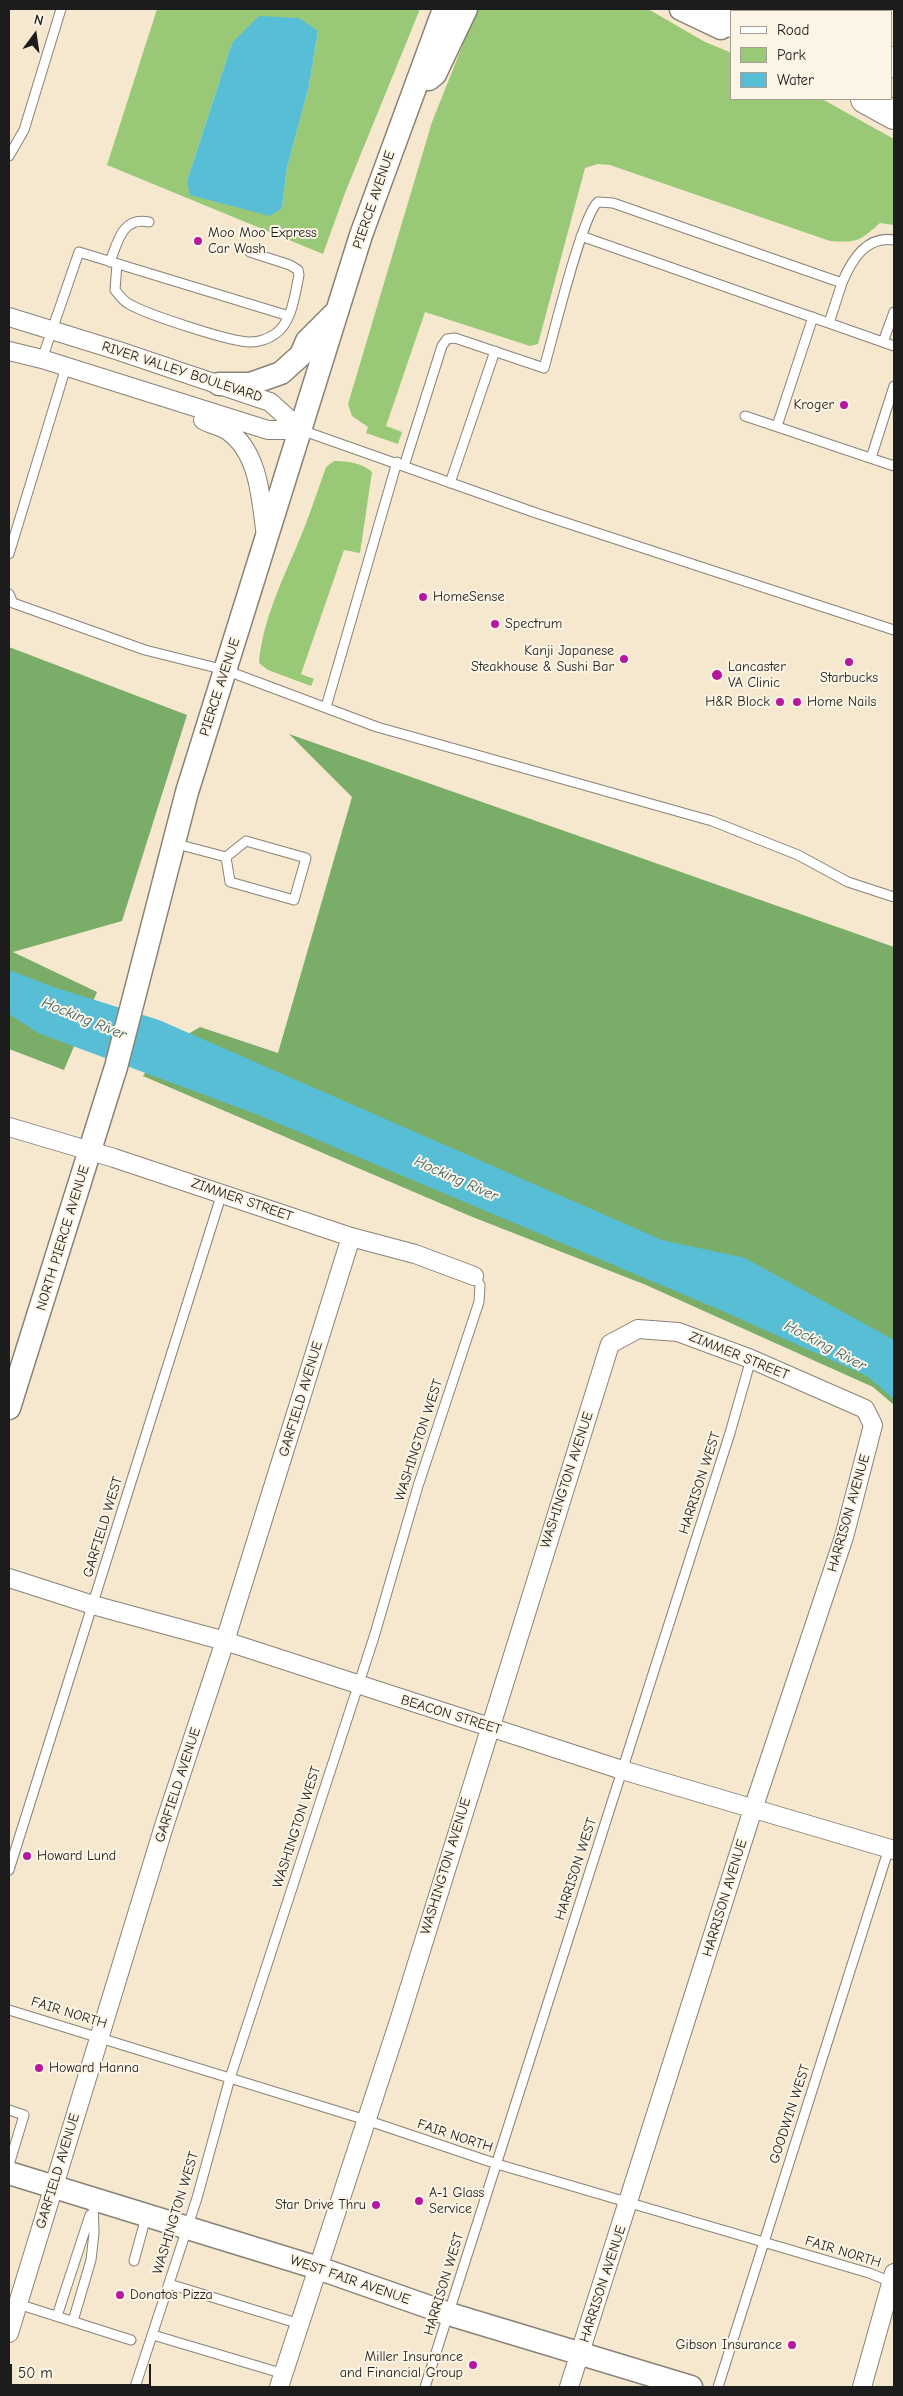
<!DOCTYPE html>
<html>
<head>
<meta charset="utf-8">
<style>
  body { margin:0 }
  #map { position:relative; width:903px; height:2396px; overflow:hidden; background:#f6e8cf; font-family:"Comic Neue",sans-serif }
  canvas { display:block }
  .frame { position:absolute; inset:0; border:10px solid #1c1c1c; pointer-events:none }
  .legend { position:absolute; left:730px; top:10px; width:162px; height:90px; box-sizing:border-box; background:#fcf5e5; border:1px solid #a29e95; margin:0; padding:6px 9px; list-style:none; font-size:15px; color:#1c1c1c }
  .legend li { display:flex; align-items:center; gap:10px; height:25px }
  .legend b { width:25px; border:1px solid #a29e95 }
  .north { position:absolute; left:10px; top:10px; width:50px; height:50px; -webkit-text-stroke:4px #fcf5e5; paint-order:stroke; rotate:14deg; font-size:14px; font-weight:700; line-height:20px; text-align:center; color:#1c1c1c }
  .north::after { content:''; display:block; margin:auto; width:18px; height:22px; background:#1c1c1c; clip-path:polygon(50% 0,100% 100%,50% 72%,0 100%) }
  .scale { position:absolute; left:10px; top:2364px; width:141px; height:22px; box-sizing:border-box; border:2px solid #1c1c1c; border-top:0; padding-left:6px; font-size:15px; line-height:18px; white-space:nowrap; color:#1c1c1c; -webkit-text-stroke:4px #fcf5e5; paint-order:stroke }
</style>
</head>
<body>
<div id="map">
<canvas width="903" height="2396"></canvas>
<div class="frame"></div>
<ul class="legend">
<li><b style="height:6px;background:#fff"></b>Road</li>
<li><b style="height:14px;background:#99c977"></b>Park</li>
<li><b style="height:14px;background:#58bed6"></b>Water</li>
</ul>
<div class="north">N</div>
<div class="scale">50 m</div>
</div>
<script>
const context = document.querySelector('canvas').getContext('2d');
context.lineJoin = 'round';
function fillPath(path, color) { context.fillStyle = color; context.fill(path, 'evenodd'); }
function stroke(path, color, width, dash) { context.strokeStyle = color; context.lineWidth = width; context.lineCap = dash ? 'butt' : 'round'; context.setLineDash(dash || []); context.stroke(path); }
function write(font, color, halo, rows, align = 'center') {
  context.font = font + ' "Comic Neue",sans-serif'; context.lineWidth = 4; context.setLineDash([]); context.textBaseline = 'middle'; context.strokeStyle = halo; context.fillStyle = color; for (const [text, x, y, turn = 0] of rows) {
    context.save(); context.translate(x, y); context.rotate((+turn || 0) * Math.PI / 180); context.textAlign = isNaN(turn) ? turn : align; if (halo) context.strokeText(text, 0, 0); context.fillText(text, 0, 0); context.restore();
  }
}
fillPath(new Path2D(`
  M157 9H420L345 193 323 254 107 165ZM318 31 309 86 287 168 282 208 187 181 232 43Z
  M477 9H648L705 42 732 53V99H822L894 139V225L880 223C860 241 857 243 830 241L610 165 598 164 585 168 538 344 530 346 425 312 386 426 402 432 398 444 366 433 368 427 352 416 348 404 432 122Z
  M334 461C347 461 363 463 372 472L360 553 344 550 301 674 314 679 311 686 268 670 259 663C262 622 282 581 298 543 309 518 317 492 326 467Z`), '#99c977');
fillPath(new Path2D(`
  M9 647 187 715 122 921 13 952 97 992 64 1070 9 1049Z
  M289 734 894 947V1405L873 1387 646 1285 470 1216 143 1076 160 1051 200 1027 278 1053 352 797Z`), '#7aad68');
fillPath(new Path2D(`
  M259 16 299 18 318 31 309 86 287 168 282 208 270 216 190 195 187 181 232 43Z
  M9 970 50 986 159 1020 662 1240 745 1258 894 1340V1399L867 1376 718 1309 261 1116 38 1033 9 1014Z`), '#58bed6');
const service = new Path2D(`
  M9 156 24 130 61 9
  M581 236 894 346
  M110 262C118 241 122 217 149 222
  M117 264 115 290C119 295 123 301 129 304 146 314 230 342 250 342 258 342 268 339 275 334 292 323 295 294 299 275L298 270 290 265 250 252
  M829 323 842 283
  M883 342 894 312
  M42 359 79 252 289 316
  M745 416 894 466
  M777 426 813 317
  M301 430 536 513 894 630
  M871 458 894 386
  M404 466 442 346 447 339 455 338 544 368C552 341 582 214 598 202L613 203 842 283C851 261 866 235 894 240
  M450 483 495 351
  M9 554 66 367
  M9 594 13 603 145 650 225 670 377 727 712 821 798 855 848 882 894 897
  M326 707 397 462
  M173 843 226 857 230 882 294 900 306 858 246 841 226 857
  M9 1870 222 1193
  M9 2010 366 2120 497 2164 869 2273 894 2283
  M9 2110 24 2115 9 2165
  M134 2261 146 2217
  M169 2284 300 2324
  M18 2304 131 2340
  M57 2316 90 2215
  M73 2321 91 2260 94 2233 93 2200
  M153 2335 284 2374
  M135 2387 197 2198 230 2078 374 1637 418 1486 479 1302 480 1285 474 1276
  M425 2387 730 1433 751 1359
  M718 2387 889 1848`);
const minor = new Path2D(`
  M9 317 119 351 270 402 301 430
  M9 351 42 359 268 430H301
  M203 420C211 425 221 426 228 431 260 453 261 502 266 536
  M9 1127 114 1158 351 1237 415 1254 474 1276
  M9 1578 93 1605 225 1641 622 1770 894 1850
  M9 2333 164 1826 225 1641 351 1237
  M279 2387 399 2021 610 1344 638 1329 678 1332 751 1359 865 1409 873 1425 844 1537 753 1809 569 2387
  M862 2387 894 2273`);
const tertiary = new Path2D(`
  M681 9 721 28
  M429 79 435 74 466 9
  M219 384H250L281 373 301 355 307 341 335 313
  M9 1408 116 1067 187 792 361 235 444 9
  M9 2173 318 2268 449 2314 691 2387`);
const primary = new Path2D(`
  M706 9 732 23
  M802 9 806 11
  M892 61 894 63
  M865 99 894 115`);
stroke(service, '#898276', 11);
stroke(minor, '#898276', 20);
stroke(tertiary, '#898276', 25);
stroke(primary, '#898276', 30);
stroke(service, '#fff', 9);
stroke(minor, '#fff', 18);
stroke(tertiary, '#fff', 22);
stroke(primary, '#fff', 28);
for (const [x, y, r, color] of [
  [198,241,5,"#b5179e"],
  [844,405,5,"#b5179e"],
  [423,597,5,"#b5179e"],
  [495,624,5,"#b5179e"],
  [624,659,5,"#b5179e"],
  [849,662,5,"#b5179e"],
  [717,675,6,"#b5179e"],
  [780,702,5,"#b5179e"],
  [797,702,5,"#b5179e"],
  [27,1856,5,"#b5179e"],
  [39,2068,5,"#b5179e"],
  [419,2201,5,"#b5179e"],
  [376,2205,5,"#b5179e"],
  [120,2295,5,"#b5179e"],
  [792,2345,5,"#b5179e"],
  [473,2365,5,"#b5179e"]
]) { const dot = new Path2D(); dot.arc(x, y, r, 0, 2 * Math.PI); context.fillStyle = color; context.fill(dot); stroke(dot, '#fcf5e5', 2); }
write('14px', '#1c1c1c', '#fcf5e5', [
  ["PIERCE AVENUE",374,200,-71],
  ["RIVER VALLEY BOULEVARD",182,372,18],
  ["PIERCE AVENUE",220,687,-72],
  ["ZIMMER STREET",242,1200,19],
  ["NORTH PIERCE AVENUE",63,1238,-73],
  ["ZIMMER STREET",739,1356,22],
  ["GARFIELD AVENUE",301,1399,-73],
  ["WASHINGTON WEST",419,1440,-72],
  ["WASHINGTON AVENUE",567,1480,-72],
  ["HARRISON WEST",700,1483,-72],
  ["HARRISON AVENUE",849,1513,-74],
  ["GARFIELD WEST",103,1527,-73],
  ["BEACON STREET",451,1715,17],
  ["GARFIELD AVENUE",178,1785,-72],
  ["WASHINGTON WEST",297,1827,-72],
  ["WASHINGTON AVENUE",446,1866,-73],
  ["HARRISON WEST",576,1869,-72],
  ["HARRISON AVENUE",725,1898,-73],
  ["FAIR NORTH",69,2013,17],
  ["GOODWIN WEST",790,2114,-72],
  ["FAIR NORTH",455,2136,18],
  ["GARFIELD AVENUE",58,2171,-73],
  ["WASHINGTON WEST",176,2213,-73],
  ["FAIR NORTH",843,2252,17],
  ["WEST FAIR AVENUE",350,2280,19],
  ["HARRISON WEST",444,2284,-73],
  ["HARRISON AVENUE",603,2284,-72]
]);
write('14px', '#1c1c1c', '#fcf5e5', [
  ["Moo Moo Express",208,233],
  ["Car Wash",208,249],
  ["Kroger",834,405,"right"],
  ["HomeSense",433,597],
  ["Spectrum",505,624],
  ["Kanji Japanese",614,651,"right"],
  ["Steakhouse & Sushi Bar",614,667,"right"],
  ["Lancaster",728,667],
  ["VA Clinic",728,683],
  ["Starbucks",849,678,"center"],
  ["H&R Block",770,702,"right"],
  ["Home Nails",807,702],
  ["Howard Lund",37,1856],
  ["Howard Hanna",49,2068],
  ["A-1 Glass",429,2193],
  ["Service",429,2209],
  ["Star Drive Thru",366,2205,"right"],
  ["Donatos Pizza",130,2295],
  ["Gibson Insurance",782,2345,"right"],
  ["Miller Insurance",463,2357,"right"],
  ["and Financial Group",463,2373,"right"]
], 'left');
write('italic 15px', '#345d66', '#fcf5e5', [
  ["Hocking River",84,1019,22],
  ["Hocking River",456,1179,24],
  ["Hocking River",825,1346,28]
]);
</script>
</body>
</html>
